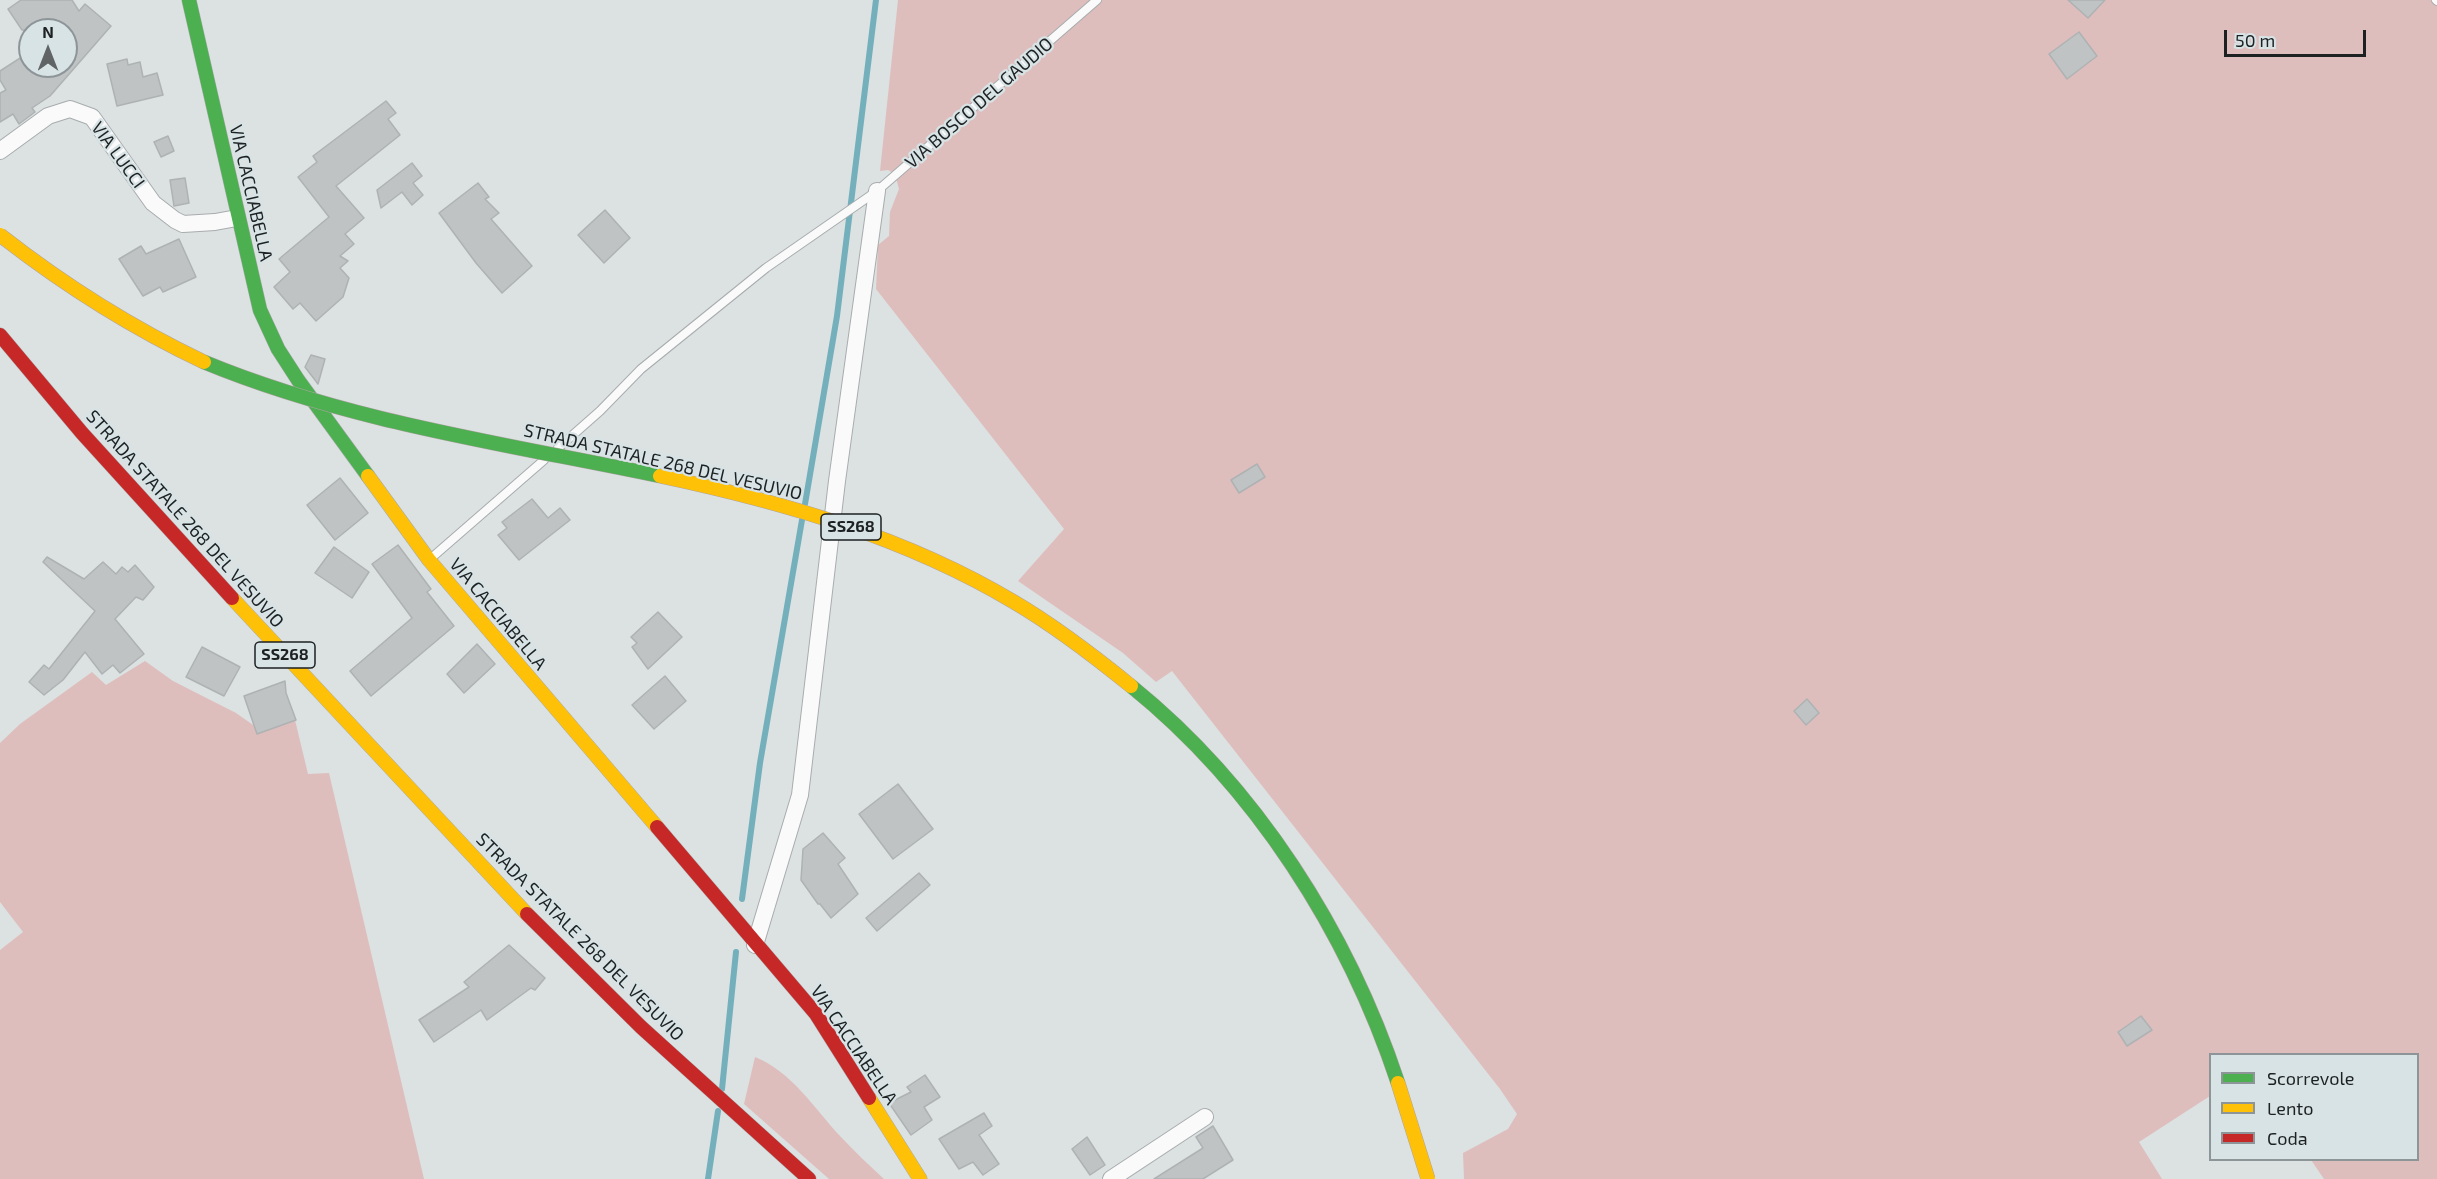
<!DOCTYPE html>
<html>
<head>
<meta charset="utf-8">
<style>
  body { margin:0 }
  #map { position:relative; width:2437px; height:1179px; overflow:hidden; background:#dce1e2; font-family:"Exo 2",sans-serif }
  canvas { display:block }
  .legend { position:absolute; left:2209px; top:1053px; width:210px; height:108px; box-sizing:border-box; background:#d8e3e6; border:2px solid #8d9598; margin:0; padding:8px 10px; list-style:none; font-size:18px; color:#1d2122 }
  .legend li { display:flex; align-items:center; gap:12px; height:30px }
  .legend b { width:30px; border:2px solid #8d9598 }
  .north { position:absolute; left:18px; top:18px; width:60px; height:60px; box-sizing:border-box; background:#d8e3e6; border:2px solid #8d9598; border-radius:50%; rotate:0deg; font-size:16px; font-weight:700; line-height:24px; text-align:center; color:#1d2122 }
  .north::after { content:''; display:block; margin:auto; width:21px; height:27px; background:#606465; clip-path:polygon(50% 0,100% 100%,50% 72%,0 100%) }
  .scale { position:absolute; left:2224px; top:30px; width:142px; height:27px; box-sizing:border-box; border:3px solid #1d2122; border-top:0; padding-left:8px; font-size:18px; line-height:21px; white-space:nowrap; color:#1d2122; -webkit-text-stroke:4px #d8e3e6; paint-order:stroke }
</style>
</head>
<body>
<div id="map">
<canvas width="2437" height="1179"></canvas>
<ul class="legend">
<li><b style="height:8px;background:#4caf50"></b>Scorrevole</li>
<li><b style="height:8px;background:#ffc107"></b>Lento</li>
<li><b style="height:8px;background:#c62828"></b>Coda</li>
</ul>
<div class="north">N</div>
<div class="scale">50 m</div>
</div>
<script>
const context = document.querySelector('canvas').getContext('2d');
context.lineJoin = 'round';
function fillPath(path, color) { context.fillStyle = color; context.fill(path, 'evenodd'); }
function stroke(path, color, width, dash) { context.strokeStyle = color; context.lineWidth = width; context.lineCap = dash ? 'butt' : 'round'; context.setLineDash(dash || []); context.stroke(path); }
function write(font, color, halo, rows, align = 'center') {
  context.font = font + ' "Exo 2",sans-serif'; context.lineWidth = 4.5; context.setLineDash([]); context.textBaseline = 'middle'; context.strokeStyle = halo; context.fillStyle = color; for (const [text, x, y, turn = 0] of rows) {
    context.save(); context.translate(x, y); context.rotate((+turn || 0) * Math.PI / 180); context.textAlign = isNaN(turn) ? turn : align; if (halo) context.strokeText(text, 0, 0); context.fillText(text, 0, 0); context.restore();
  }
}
fillPath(new Path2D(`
  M898 0H2437V1179H2324L2311 1160H2418V1054H2210V1096L2139 1142 2162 1179H1464L1463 1153 1508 1129 1517 1114 1500 1089 1172 671 1156 682 1123 653 1018 581 1064 529 876 289 878 245 889 236 890 212 899 189 895 174 888 170 880 171Z
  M145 661 173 681 236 713 256 727 269 729 295 720 308 774 329 773 424 1179H0V950L23 932 0 902V743L20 724 92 672 106 685Z
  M755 1057C792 1072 814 1108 840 1136 854 1151 869 1165 884 1179H829L744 1104Z`), '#debebd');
stroke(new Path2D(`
  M805 504 837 316 876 0
  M742 899 760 763 802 520
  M722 1089 736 952
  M708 1179 718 1111`), '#74afbc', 6);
const building = new Path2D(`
  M21 0H72L79 11 85 4 111 26 50 96 32 108 35 112 19 124 13 114 0 122V93L6 90 0 80V71L28 53 30 66H66V30H22L8 9Z
  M2068 0H2105L2088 18Z
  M2079 32 2097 56 2067 79 2049 54Z
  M127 59 128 65 140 62 143 77 157 73 163 95 117 106 107 64Z
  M386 101 396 113 388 119 400 135 336 186 364 218 345 234 354 244 340 256 348 261 340 268 349 278 343 297 316 321 300 303 293 309 274 287 290 272 279 259 329 217 298 177 317 162 313 156Z
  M168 136 174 151 161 157 154 142Z
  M412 163 422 176 413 183 423 195 412 205 402 192 381 208 377 190Z
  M185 178 189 203 174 206 170 180Z
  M478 183 489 197 485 199 499 213 491 219 532 266 502 293 476 263 439 213Z
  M605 210 630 238 604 263 578 235Z
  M179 239 196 277 163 292 160 287 143 296 119 259 141 246 146 254Z
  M311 355 325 359 318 384 305 367Z
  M1257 464 1265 477 1239 493 1231 480Z
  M340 478 368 513 335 540 307 505Z
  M532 499 548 518 560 508 570 520 519 560 498 535 507 528 502 522Z
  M398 545 431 589 427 592 454 626 371 696 350 671 412 618 372 564Z
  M334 547 369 572 352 598 315 573Z
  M47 557 84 579 103 562 116 574 122 567 128 572 135 565 154 587 143 600 136 597 115 619 144 654 120 673 113 665 102 674 85 652 63 680 44 695 29 682 44 665 49 669 95 611 43 562Z
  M658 612 682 637 648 669 632 647 637 643 631 637Z
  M477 644 495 664 464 693 447 674Z
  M202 647 240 667 224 696 186 677Z
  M665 676 686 701 654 729 632 705Z
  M285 681 286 693 296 720 257 734 244 696Z
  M1807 699 1819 713 1806 725 1794 711Z
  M898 784 933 829 893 859 859 814Z
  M823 833 845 858 838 864 858 894 831 918 820 904H818L801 880 803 849Z
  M919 873 930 885 877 931 866 918Z
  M509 945 545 978 535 990 531 988 487 1020 481 1010 434 1042 419 1020 469 987 464 982Z
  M2141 1016 2152 1030 2127 1046 2118 1032Z
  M925 1075 940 1097 924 1107 932 1120 911 1135 889 1103 911 1092 907 1087Z
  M984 1113 992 1126 979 1135 999 1164 983 1175 973 1162 959 1169 939 1139Z
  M1213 1126 1233 1160 1203 1179H1154L1203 1148 1196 1137Z
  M1087 1137 1105 1165 1090 1175 1072 1149Z`);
fillPath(building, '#bfc3c4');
stroke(building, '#aeb2b3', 1.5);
const lane = new Path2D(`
  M2436 0 2437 1
  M558 448 600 411 641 369 766 268 877 191 1097 0
  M429 560 544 460`);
const street = new Path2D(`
  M0 151 48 116 70 109 92 117 153 203 175 220 183 224 215 222 237 218
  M755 945 800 795 837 481 877 191
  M1111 1179 1205 1117`);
const fast = new Path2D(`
  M189 0 260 310 278 349 298 380 368 476`);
const slow = new Path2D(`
  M368 476 429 560 657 827
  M232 598 527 914
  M869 1098 920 1179`);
const jam = new Path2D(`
  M0 335 82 433 232 598
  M657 827 816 1014 869 1098
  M527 914 641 1027 809 1179`);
stroke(lane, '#a8acad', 10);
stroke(street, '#a8acad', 18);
stroke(fast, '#a8acad', 15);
stroke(slow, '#a8acad', 15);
stroke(jam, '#a8acad', 15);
stroke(lane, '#fafafb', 8);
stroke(street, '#fafafb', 16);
stroke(fast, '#4caf50', 14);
stroke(slow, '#ffc107', 14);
stroke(jam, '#c62828', 14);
const fastBridge = new Path2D(`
  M204 362C349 422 507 444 660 476
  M1131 686C1256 787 1348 932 1398 1083`);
const slowBridge = new Path2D(`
  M0 235C64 285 130 327 204 362
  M660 476C783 502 905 537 1014 602 1055 626 1094 656 1131 686
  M1398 1083 1428 1179`);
stroke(fastBridge, '#afa3a3', 15, []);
stroke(slowBridge, '#afa3a3', 15, []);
stroke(fastBridge, '#4caf50', 14);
stroke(slowBridge, '#ffc107', 14);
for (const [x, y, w] of [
  [851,527,60],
  [285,655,60]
]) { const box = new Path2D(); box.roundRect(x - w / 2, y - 13, w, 26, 4.5); context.fillStyle = '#d8e3e6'; context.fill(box); stroke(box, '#1d2122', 1.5); }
write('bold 16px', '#1d2122', null, [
  ["SS268",851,527],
  ["SS268",285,655]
]);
write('18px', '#1d2122', '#d8e3e6', [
  ["VIA BOSCO DEL GAUDIO",979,103,-41],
  ["VIA LUCCI",118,155,54],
  ["VIA CACCIABELLA",251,193,77],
  ["STRADA STATALE 268 DEL VESUVIO",663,462,13],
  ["STRADA STATALE 268 DEL VESUVIO",185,519,48],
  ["VIA CACCIABELLA",498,614,50],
  ["STRADA STATALE 268 DEL VESUVIO",580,937,45],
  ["VIA CACCIABELLA",854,1045,56]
]);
</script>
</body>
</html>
